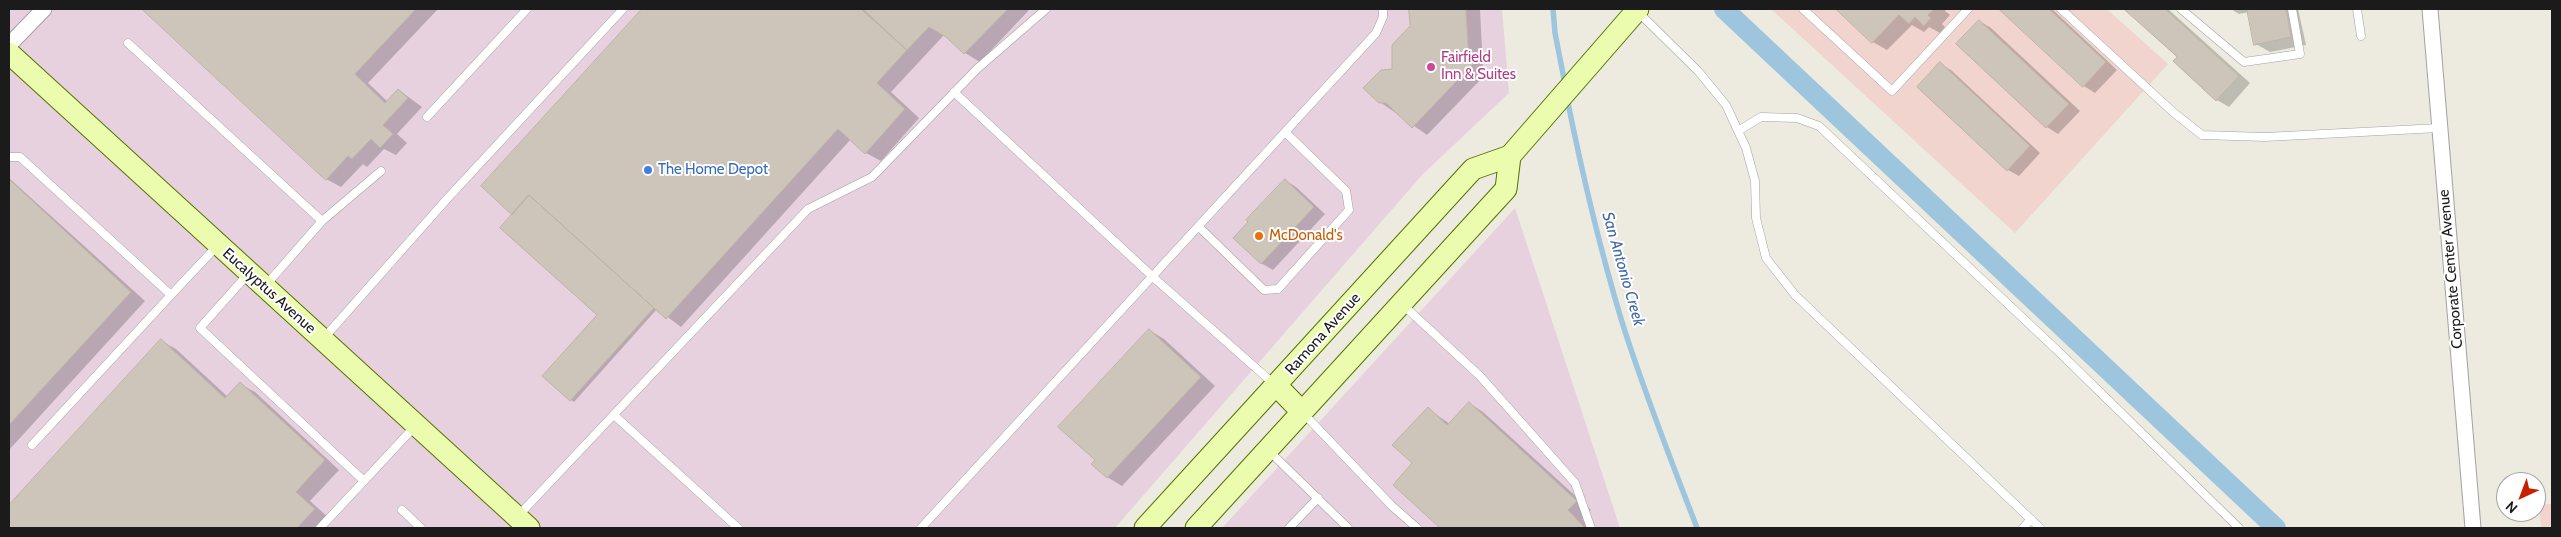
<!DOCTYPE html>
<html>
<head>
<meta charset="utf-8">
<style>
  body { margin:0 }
  #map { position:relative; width:2561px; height:537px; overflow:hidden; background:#edebe0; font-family:Cabin,sans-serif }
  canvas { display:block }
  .frame { position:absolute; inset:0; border:10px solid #1b1b1b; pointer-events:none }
  .north { position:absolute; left:2496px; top:472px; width:50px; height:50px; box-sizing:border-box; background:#fff; border:1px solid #a4a4a4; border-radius:50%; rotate:223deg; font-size:14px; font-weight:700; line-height:20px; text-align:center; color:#1b1b1b }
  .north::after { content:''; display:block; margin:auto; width:18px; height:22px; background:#c62000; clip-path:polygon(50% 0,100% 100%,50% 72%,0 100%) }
</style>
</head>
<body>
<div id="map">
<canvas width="2561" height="537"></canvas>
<div class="frame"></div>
<div class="north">N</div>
</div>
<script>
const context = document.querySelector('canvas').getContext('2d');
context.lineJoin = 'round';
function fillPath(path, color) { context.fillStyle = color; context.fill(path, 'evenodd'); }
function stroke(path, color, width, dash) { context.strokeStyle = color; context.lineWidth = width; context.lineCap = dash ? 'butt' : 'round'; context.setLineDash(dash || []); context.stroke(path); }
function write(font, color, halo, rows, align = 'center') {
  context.font = font + ' Cabin,sans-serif'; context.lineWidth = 4; context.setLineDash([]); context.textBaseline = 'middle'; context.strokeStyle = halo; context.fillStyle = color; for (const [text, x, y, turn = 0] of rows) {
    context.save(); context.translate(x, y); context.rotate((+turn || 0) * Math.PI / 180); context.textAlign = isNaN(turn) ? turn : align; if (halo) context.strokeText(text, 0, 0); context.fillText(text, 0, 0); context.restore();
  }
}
fillPath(new Path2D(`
  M1771 9H2107L2168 64 2015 233Z
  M2539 504H2552V528H2541Z`), '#f0d4cd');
fillPath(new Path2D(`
  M9 9H1502L1509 93 1422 175 1115 528H9Z
  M1515 208 1620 528H1222Z`), '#e7d1df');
fillPath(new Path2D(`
  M144 9H438L368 83 388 102 399 90 422 107 397 134 407 143 396 155 384 149 367 167 363 164 341 187 326 179Z
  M644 9H1030L980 62 965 53 944 35 891 92 919 118 881 161 866 153 851 139 681 327 657 309 574 402 571 400 599 315 514 214 483 186Z
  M1410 9H1480L1483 69 1487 73 1427 135 1380 102 1411 27Z
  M1837 9H1947L1945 11 1950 15 1942 24 1945 27 1940 33 1929 27 1924 32 1912 25 1887 50 1873 42Z
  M2001 9H2052L2117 70 2095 93 2084 86Z
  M2126 9H2168L2250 83 2229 107 2217 100 2174 61 2179 57Z
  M2231 9H2298L2306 45 2270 52 2256 44 2249 12 2239 14Z
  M1979 21 1991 28 2080 111 2058 134 2047 127 1958 44Z
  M1940 64 1951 70 2040 153 2019 176 2008 170Z
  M9 178 145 301 9 450Z
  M1285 180 1296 187 1325 214 1273 270 1261 263Z
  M1149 330 1164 339 1215 386 1122 486 1107 477 1097 460Z
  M161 341 176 349 228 397 240 384 255 392 339 470 310 501 329 518 319 528H9V507Z
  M1469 403 1483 412 1591 510 1582 519 1592 528H1442L1394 485 1414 463 1428 409 1450 424Z`), '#0003');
stroke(new Path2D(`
  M1553 9 1555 33 1565 84
  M1567 98C1582 173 1600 249 1622 322 1644 392 1671 460 1697 528`), '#9dc5de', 5.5);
stroke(new Path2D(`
  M1724 9 2276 528`), '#9dc5de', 20);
const building = new Path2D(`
  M142 9H416L355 74 385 103 398 89 408 98 383 125 393 134 380 148 371 139 352 159 348 156 326 180Z
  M642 9H861L907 50 877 83 905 109 865 154 838 129 666 319 529 195 512 215 481 186Z
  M863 9H1008L964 54 946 37 929 27 907 50Z
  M1409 9H1466L1469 60 1473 64 1412 128 1386 103H1379L1363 88 1381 70 1392 69V45L1410 26Z
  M1836 9H1934L1928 15 1931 18 1924 26 1915 17 1909 24 1899 15 1872 43Z
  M1999 9H2049L2106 62 2083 87Z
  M2124 9H2165L2239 76 2216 101 2173 61 2177 57Z
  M2247 9H2286L2291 37 2254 45Z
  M1979 20 2069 104 2046 128 1956 44Z
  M1940 62 2030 146 2007 171 1917 87Z
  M9 179 131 292 9 425Z
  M1285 179 1314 207 1261 264 1233 238 1248 222 1246 220Z
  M529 195 654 308 570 401 542 376 597 315 500 228Z
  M1149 329 1201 377 1107 478 1091 464 1095 460 1058 427Z
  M161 339 225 398 240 382 325 460 296 492 315 509 297 528H9V505Z
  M1469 402 1577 501 1568 510 1585 528H1440L1393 485 1412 463 1392 445 1428 407 1447 425Z`);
fillPath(building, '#cdc5b9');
stroke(building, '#bfb3a1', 1);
const lane = new Path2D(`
  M1803 9 1892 91 1968 9
  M2061 9 2173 112 2202 135 2265 137 2439 128
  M2181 9 2244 62 2300 54 2292 9
  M2357 9 2361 36
  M1638 12 1698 71 1726 105 1746 148 1755 181 1756 218 1766 258 1795 295 2040 528
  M128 43 322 221
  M954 92 1153 277 1274 384
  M427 117 527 9
  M1738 131 1761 117 1797 118 1819 126 2060 353 2239 528
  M9 157H20L171 295 217 246
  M1199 227 1264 290 1278 289 1349 210 1346 191 1285 132
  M248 274 200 328 364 481 416 425
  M266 285 322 221 381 171
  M1403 305 1480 376 1575 483 1591 528
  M324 338 446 200 623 9
  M1304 414 1392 506 1417 528
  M614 415 738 528
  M32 445 171 295
  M1269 451 1348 528
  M402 510 421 528
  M518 516 808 209 872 177 978 68 1046 9
  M320 528 364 481
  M921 528 1376 33 1383 17V9
  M1289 528 1318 498
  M2023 528 2031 519`);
const street = new Path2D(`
  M2430 9 2473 528
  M9 45 44 9`);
const secondary = new Path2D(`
  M9 53 529 528
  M1276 385 1302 412
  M1145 528 1473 169 1510 156 1638 9
  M1196 528 1506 189 1510 156`);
stroke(lane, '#a2a2a2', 9);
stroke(street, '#a2a2a2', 17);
stroke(secondary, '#547400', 23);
stroke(lane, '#fff', 8);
stroke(street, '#fff', 15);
stroke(secondary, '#ecfcaf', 21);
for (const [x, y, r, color] of [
  [1431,67,5,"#d1479c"],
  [648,170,5,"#3f7fe0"],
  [1259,236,5,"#e8710a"]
]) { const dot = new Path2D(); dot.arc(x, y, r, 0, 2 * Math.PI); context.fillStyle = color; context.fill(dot); stroke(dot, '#fff', 2); }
write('15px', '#b23c85', '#fff', [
  ["Fairfield",1441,58],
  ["Inn & Suites",1441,75]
], 'left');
write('15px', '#366cbe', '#fff', [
  ["The Home Depot",658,170]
], 'left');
write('15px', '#c56008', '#fff', [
  ["McDonald's",1269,236]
], 'left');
write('15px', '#1b1b1b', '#fff', [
  ["Corporate Center Avenue",2451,269,-95],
  ["Eucalyptus Avenue",269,291,42],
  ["Ramona Avenue",1323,334,-48]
]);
write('italic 16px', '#4468ad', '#fff', [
  ["San Antonio Creek",1623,269,74]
]);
</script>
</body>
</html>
